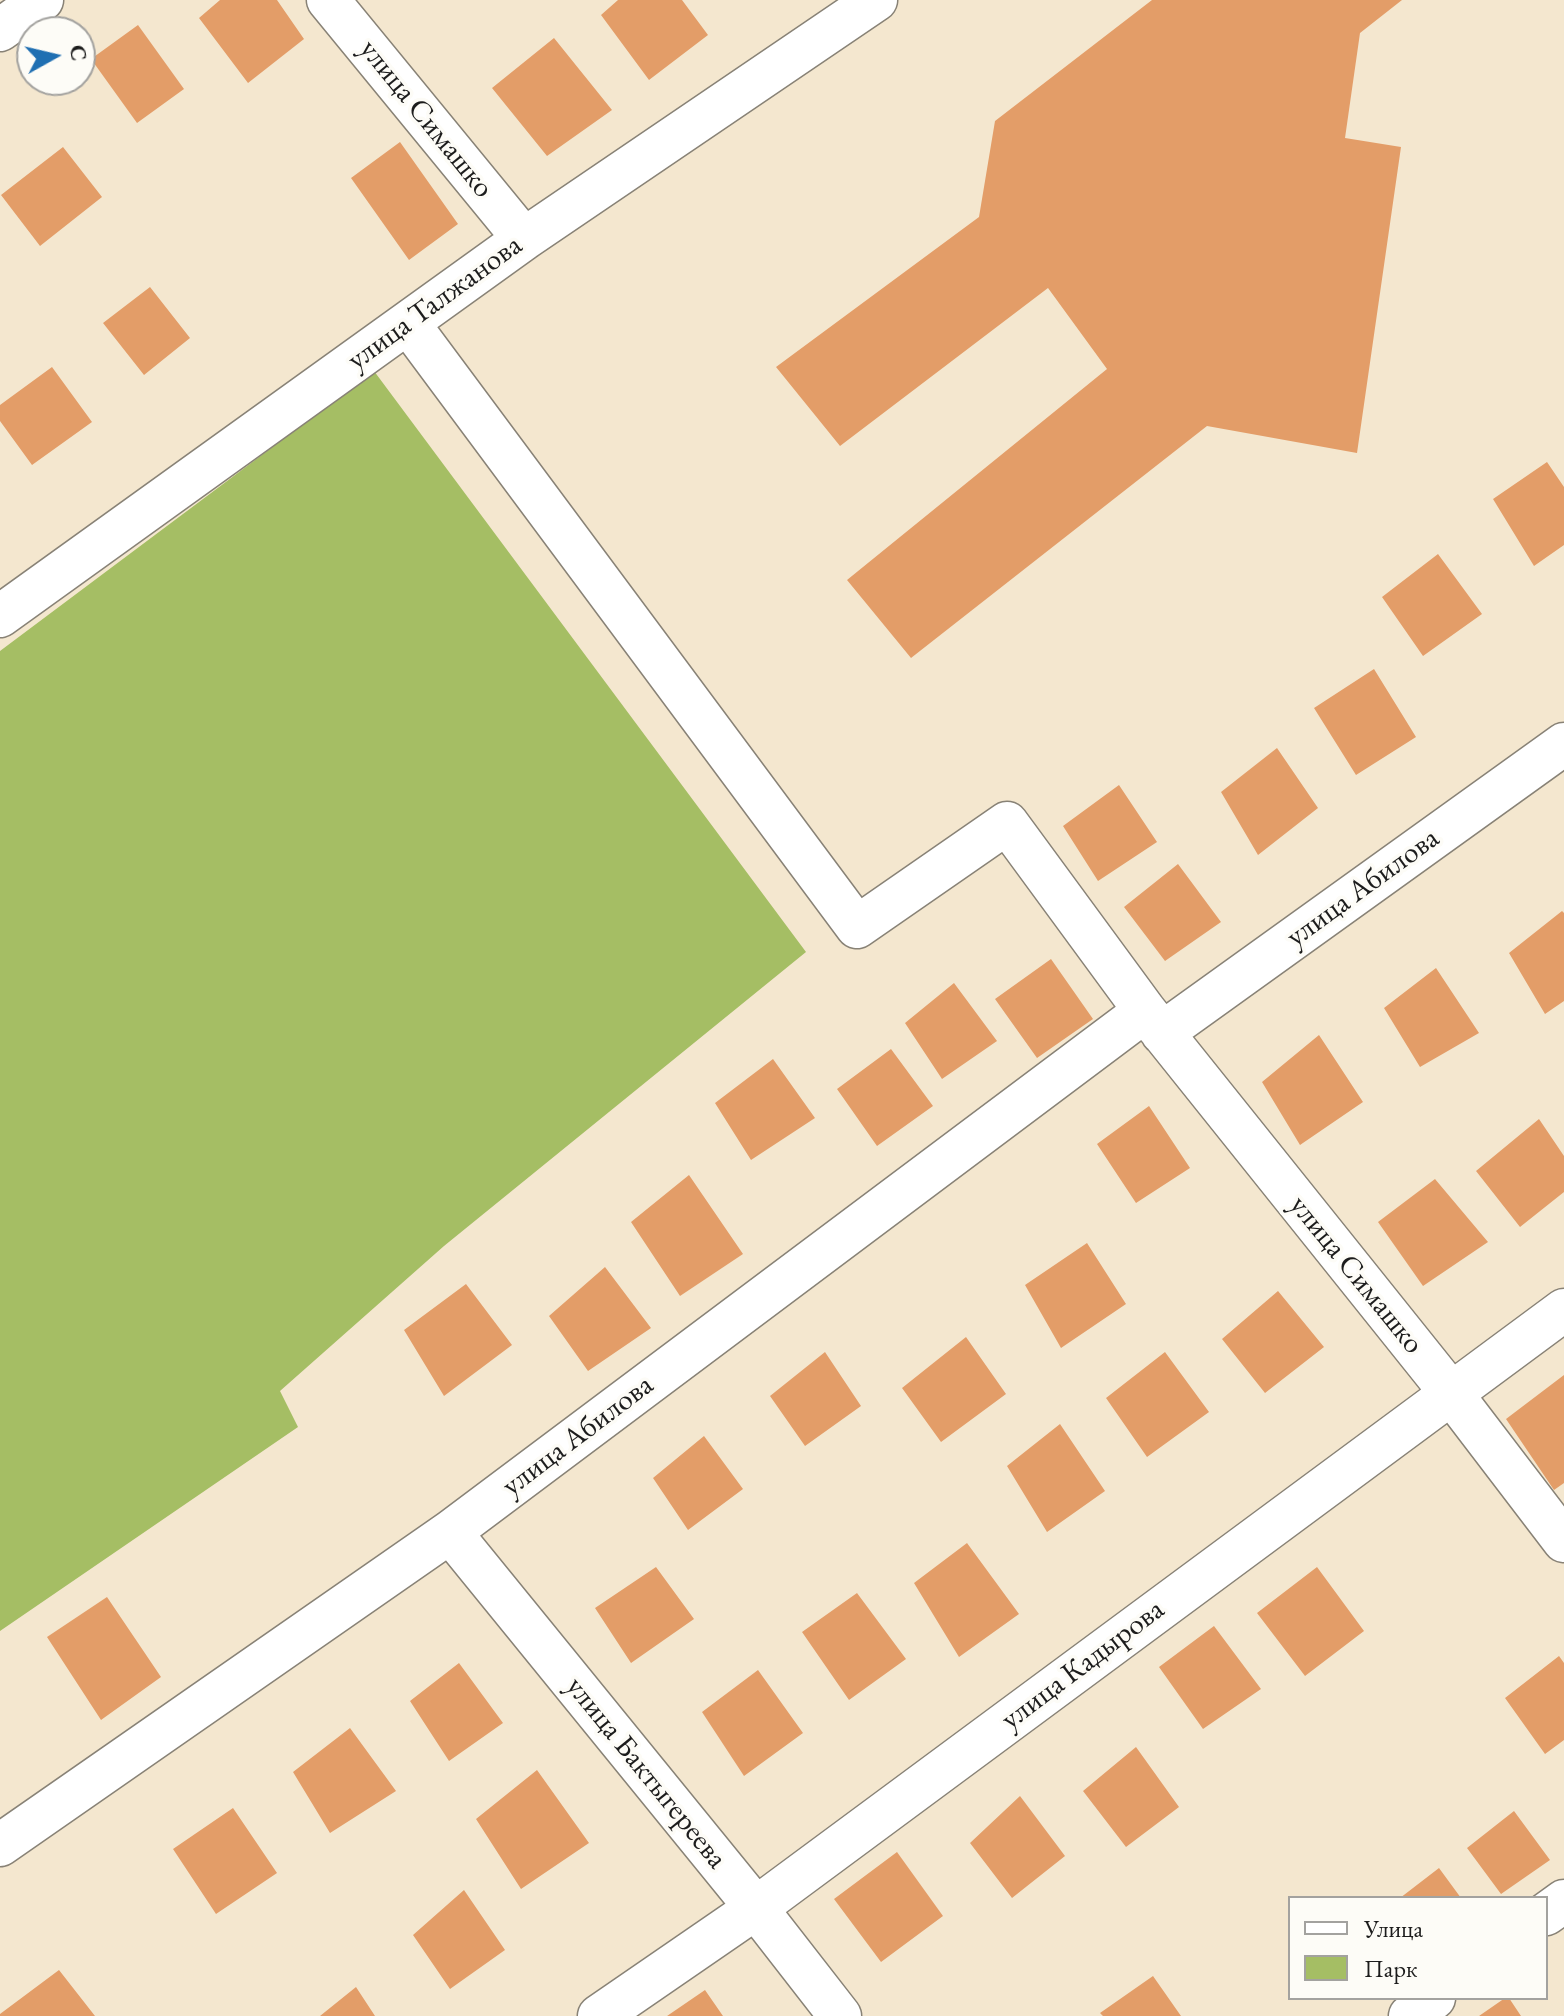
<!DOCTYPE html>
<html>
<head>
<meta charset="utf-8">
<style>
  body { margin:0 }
  #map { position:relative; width:1564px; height:2016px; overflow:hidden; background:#f4e7cf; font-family:"EB Garamond",serif }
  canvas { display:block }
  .legend { position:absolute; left:1288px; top:1896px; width:260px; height:104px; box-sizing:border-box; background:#fdfcf7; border:2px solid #a3a29f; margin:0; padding:10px 14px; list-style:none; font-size:24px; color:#1c1c1c }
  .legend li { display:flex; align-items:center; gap:16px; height:40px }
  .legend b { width:40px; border:2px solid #a3a29f }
  .north { position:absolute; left:16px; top:16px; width:80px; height:80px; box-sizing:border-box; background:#fdfcf7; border:2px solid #a3a29f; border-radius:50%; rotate:82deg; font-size:22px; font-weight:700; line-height:32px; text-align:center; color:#1c1c1c }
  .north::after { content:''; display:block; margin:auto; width:28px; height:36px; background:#1f6fb2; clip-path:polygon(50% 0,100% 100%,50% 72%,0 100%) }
</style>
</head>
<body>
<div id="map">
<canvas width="1564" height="2016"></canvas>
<ul class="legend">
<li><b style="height:10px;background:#fff"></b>Улица</li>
<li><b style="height:22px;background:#a5be64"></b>Парк</li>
</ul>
<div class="north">С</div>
</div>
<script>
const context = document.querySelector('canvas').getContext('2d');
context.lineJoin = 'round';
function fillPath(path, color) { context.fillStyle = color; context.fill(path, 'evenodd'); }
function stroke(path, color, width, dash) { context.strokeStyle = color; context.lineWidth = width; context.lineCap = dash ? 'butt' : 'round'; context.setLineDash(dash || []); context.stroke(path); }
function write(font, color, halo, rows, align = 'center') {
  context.font = font + ' "EB Garamond",serif'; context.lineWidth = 7; context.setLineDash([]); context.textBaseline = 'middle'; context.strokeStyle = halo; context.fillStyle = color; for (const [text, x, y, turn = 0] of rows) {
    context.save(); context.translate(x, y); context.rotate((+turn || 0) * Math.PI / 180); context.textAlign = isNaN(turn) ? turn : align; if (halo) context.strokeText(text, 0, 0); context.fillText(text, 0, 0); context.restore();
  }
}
fillPath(new Path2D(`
  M374 371 806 952 444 1246 280 1391 298 1427 0 1631V651Z`), '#a5be64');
fillPath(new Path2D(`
  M220 0H277L304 39 248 83 199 18Z
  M618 0H682L708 35 649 80 601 15Z
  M1152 0H1402L1360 33 1345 138 1401 147 1357 453 1207 426 911 658 847 580 1107 369 1048 288 840 446 776 367 979 217 995 121Z
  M138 25 184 89 137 123 91 59Z
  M554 38 612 110 547 156 492 88Z
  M400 142 458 224 409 260 351 178Z
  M63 147 102 197 40 246 1 195Z
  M150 287 190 338 144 375 103 323Z
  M52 367 92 422 32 465 0 421V405Z
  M1547 462 1564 487V545L1534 566 1493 499Z
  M1438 554 1482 614 1423 656 1382 597Z
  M1374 669 1416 737 1356 775 1314 708Z
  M1277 748 1318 808 1258 855 1221 792Z
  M1119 785 1157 842 1098 881 1063 826Z
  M1178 864 1221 922 1165 961 1124 907Z
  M1562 911 1564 913V1001L1545 1014 1509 953Z
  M1051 959 1093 1019 1037 1058 995 999Z
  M1436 968 1479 1033 1420 1067 1384 1008Z
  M954 983 997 1041 942 1079 905 1023Z
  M1319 1035 1363 1102 1300 1145 1262 1082Z
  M891 1049 933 1106 877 1146 837 1089Z
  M773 1059 815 1118 751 1160 715 1103Z
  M1149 1106 1190 1168 1136 1203 1097 1144Z
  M1539 1119 1564 1156V1192L1520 1227 1476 1171Z
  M689 1175 743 1254 680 1296 631 1222Z
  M1435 1179 1488 1242 1423 1286 1378 1222Z
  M1087 1243 1126 1304 1061 1348 1025 1285Z
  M605 1267 651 1328 588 1371 549 1316Z
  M466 1284 512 1345 444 1396 404 1330Z
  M1278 1291 1324 1347 1265 1393 1222 1339Z
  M966 1337 1006 1394 941 1442 902 1388Z
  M825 1352 861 1406 805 1446 770 1396Z
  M1165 1352 1209 1412 1147 1457 1106 1398Z
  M1564 1375V1483L1554 1490 1506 1419Z
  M1060 1424 1105 1491 1047 1532 1007 1466Z
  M704 1436 743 1489 688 1530 653 1478Z
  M967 1543 1019 1614 959 1657 914 1583Z
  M656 1567 694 1619 631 1663 595 1608Z
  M1317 1567 1364 1631 1305 1676 1257 1613Z
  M857 1593 906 1659 849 1700 802 1632Z
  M107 1597 161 1677 101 1720 47 1637Z
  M1214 1626 1261 1689 1203 1729 1159 1667Z
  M1559 1656 1564 1663V1740L1545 1754 1505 1698Z
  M459 1663 503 1723 449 1761 410 1701Z
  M758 1670 803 1733 744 1776 702 1712Z
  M350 1728 396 1791 330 1833 293 1772Z
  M1136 1747 1179 1807 1126 1847 1083 1791Z
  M537 1770 589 1843 521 1889 476 1819Z
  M1020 1796 1065 1856 1012 1898 970 1843Z
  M233 1808 277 1873 216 1914 173 1849Z
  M1514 1811 1550 1860 1501 1894 1467 1848Z
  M897 1852 943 1916 881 1962 834 1899Z
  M1439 1868 1461 1898H1400Z
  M464 1890 505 1950 450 1989 413 1935Z
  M59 1970 95 2016H0V2014Z
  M1153 1976 1181 2016H1103L1100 2013Z
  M356 1987 375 2016H320Z
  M705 1990 723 2016H667Z
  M1505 1998H1509L1521 2016H1479Z`), '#e39d68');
const minor = new Path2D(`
  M328 0 524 239
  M0 30 42 0
  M408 323 857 927 1007 823 1145 1011 1451 1393 1564 1541
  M0 616 524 239 876 0
  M1162 1033 1564 744
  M450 1532 756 1908 840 2016
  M0 1845 450 1532 1145 1011
  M1546 1914 1564 1901
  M599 2016 756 1908 1564 1310
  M1410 2016 1434 1998`);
stroke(minor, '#888276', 45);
stroke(minor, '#fff', 42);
write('30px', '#1c1c1c', '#fdfcf7', [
  ["улица Симашко",426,119,51],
  ["улица Талжанова",435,303,-36],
  ["улица Абилова",1363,888,-36],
  ["улица Симашко",1356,1275,51],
  ["улица Абилова",578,1436,-37],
  ["улица Кадырова",1083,1665,-37],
  ["улица Бактыгереева",646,1773,51]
]);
</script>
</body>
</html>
